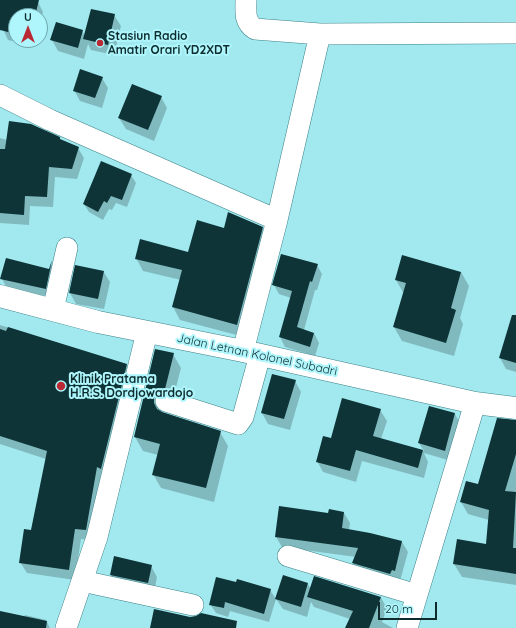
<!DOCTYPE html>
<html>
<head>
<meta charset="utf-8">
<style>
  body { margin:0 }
  #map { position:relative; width:516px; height:628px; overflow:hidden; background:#a1e9ef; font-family:Quicksand,sans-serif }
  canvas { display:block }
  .north { position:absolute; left:8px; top:8px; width:40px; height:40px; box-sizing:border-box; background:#aef6fc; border:1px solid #6ea5aa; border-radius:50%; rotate:0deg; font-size:11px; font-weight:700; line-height:16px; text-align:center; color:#0e2c2e }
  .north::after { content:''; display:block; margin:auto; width:14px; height:18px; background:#b92833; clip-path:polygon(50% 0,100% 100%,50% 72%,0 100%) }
  .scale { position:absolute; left:378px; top:602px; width:59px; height:18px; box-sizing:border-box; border:2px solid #0e2c2e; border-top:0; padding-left:5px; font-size:12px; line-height:14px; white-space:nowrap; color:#0e2c2e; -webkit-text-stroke:3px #aef6fc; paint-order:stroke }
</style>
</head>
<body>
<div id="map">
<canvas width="516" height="628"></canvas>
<div class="north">U</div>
<div class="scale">20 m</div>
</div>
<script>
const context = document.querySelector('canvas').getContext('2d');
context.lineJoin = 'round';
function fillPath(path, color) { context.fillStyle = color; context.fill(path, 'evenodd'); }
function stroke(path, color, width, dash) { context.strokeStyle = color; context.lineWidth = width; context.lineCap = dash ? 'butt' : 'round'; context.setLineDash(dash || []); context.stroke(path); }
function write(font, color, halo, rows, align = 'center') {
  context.font = font + ' Quicksand,sans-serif'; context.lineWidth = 4; context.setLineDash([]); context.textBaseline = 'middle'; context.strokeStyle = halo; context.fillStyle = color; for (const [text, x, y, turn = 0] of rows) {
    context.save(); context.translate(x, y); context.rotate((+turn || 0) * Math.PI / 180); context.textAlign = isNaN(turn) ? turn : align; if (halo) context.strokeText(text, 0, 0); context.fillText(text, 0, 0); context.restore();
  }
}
fillPath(new Path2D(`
  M0 0H33L38 2 43 12 40 25V16H16V40H27L26 44 8 40 3 29H0Z
  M114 15 121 26 114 55 91 50 88 44 84 59 58 51 52 40 82 31 85 36Z
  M102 78 108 88 102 108 80 101 74 90Z
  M161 97 167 108 154 141 126 129 119 118Z
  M0 138 21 144 61 141 78 148 84 158 77 179 55 177 53 207 30 206 29 225 0 223Z
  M131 175 136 183 127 207 116 203 112 210 109 209 103 220 89 212 84 204Z
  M262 228 269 240 244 337 180 320 173 307 181 280 143 271 136 258 188 253Z
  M52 263 57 270 50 297 7 288 2 279 49 270Z
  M317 265 322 274 317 290H315L304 330 314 333 319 343 315 356 285 347 280 337 291 298 279 294 274 285Z
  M103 271 110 282 104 309 76 304 70 293Z
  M461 272 469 286 460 318 463 324 454 356 402 341 394 327 404 294 396 280Z
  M0 325 126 364 132 375 92 540 81 539 75 580 27 573 20 562 31 531 46 459 0 444Z
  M516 340V372L506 369 500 358Z
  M156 350 173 354 181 368 172 403 166 406 162 412 220 432 228 446 214 502 161 488 153 474 158 455 143 451 135 437Z
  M295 381 301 392 290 430 268 424 262 413Z
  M380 410 387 421 381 439 424 451 419 443 455 414 461 425 451 461 424 453 428 462 424 478 362 461 356 482 323 472 317 461 331 439Z
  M516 422V585L462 577 454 564 487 545 489 520 468 514 461 502 478 485Z
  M344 513 350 523 349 530 402 542 408 552 400 581 359 573 353 563 356 557 282 547 276 537 329 515Z
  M151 566 157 577 154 593 117 585 111 575Z
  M307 583 311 589 381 598 387 608 382 622 393 628H346L350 619 314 607 311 602 307 617 283 609 276 599Z
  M270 590 276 599 269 622 230 611 228 617 216 613 210 604Z
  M0 612 24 617 25 615 46 620 50 628H0Z`), '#0003');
fillPath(new Path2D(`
  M0 0H39L35 16H16V34L0 30Z
  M91 9 115 14 108 45 83 39Z
  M56 22 83 30 78 48 50 40Z
  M80 69 103 77 95 98 73 91Z
  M132 84 162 96 148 130 118 118Z
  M9 121 31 124 60 137V139L79 147 72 169 49 167 47 197 25 196 24 215 0 213V149H5Z
  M101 161 132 174 122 200 111 196 107 203 104 201 98 212 83 204Z
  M228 212 263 227 237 325 172 307 182 270 135 259 140 239 188 252 197 220 224 228Z
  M281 254 318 264 312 282 310 281 297 327 314 333 310 347 279 337 292 291 272 285Z
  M402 255 461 272 451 308 456 310 446 343 393 327 406 283 395 280Z
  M6 258 49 269 52 260 46 289 0 279Z
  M75 265 104 271 98 299 69 293Z
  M512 315H516V363L499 358Z
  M8 327 127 364 101 469 97 467 86 530 75 529 69 570 19 563 24 529 31 530 47 451 0 436V329L6 331Z
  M155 349 174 353 165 389 158 392 154 398V403L157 409 162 412 221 431 206 488 152 475 160 444 134 437Z
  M272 374 296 380 284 419 261 413Z
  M342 398 381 409 373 436 423 450 418 468 356 450 350 471 316 462 323 436 331 438Z
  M429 406 455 413 445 451 418 443Z
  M497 418 516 420V454L505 491 516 492 513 548H516V574L453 564 457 539 486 544 489 510 460 502 466 481 478 484Z
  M279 506 328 513 329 509 344 512 342 528 370 533 402 541 395 571 392 570 390 574 352 563 358 548 275 537Z
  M114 556 152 565 148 583 110 575Z
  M283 575 308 583 301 607 275 599Z
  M314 576 381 597 369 628H345L353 611 307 597Z
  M216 577 236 582 237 579 271 589 264 614 225 602 224 608 209 605Z
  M154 609 190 617 196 616 201 613 237 621 236 628H150Z
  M0 611 47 621 46 628H0Z`), '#0e3437');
const minor = new Path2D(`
  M246 0C246 12 244 22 255 29L320 34 516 33
  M0 95 50 120 277 220
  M53 310 67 248
  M243 351 277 220 320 34
  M166 401 238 424 243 417 260 355
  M288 556 417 595
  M82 581 193 605
  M66 628 97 537 147 332
  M407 628 475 403`);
const major = new Path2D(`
  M0 296 98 322 243 351 475 403 516 408`);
stroke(minor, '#3c8288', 22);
stroke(major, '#3c8288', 23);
stroke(minor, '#fff', 21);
stroke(major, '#fff', 22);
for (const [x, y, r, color] of [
  [100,43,4,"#b92833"],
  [61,386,5,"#b92833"]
]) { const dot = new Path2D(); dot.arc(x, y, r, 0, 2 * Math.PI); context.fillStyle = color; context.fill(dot); stroke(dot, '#aef6fc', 1.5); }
write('bold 12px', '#0e2c2e', '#aef6fc', [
  ["Stasiun Radio",108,36],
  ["Amatir Orari YD2XDT",108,50],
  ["Klinik Pratama",70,379],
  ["H.R.S. Dordjowardojo",70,393]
], 'left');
write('12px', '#0e2c2e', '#aef6fc', [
  ["Jalan Letnan Kolonel Subadri",257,355,12]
]);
</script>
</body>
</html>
